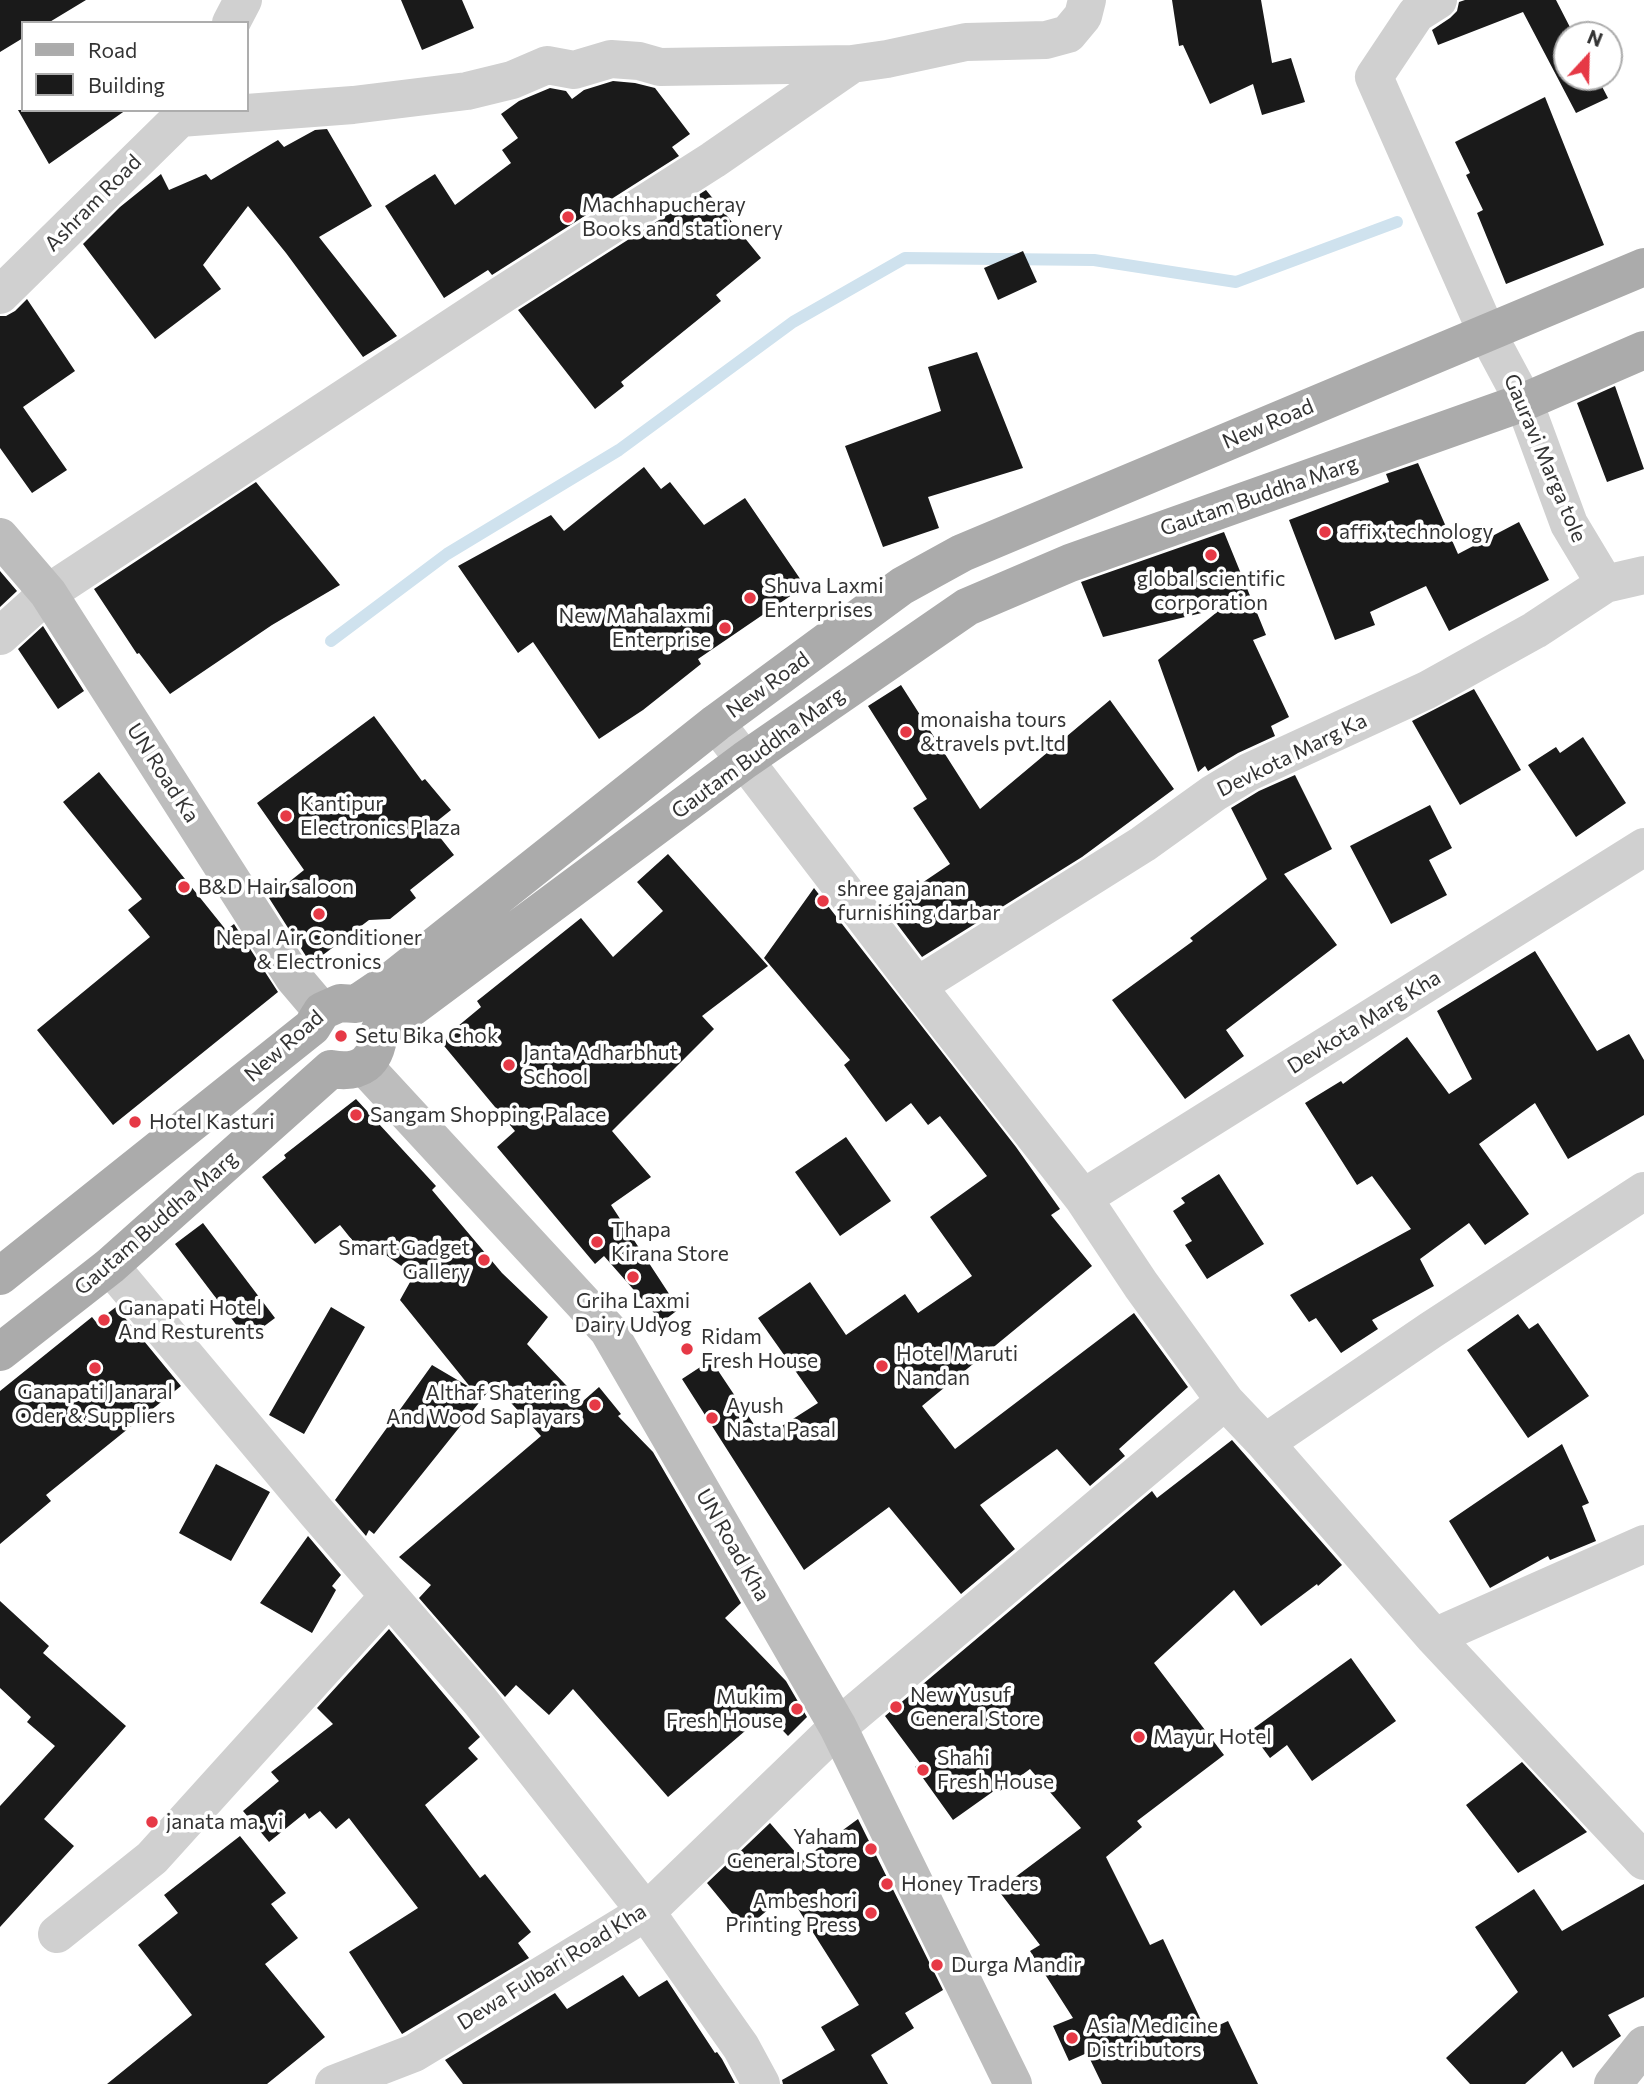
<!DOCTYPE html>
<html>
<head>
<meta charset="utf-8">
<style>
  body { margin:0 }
  #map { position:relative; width:1644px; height:2084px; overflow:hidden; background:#fff; font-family:Commissioner,sans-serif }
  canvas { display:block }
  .legend { position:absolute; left:21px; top:21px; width:228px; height:91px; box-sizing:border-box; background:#fff; border:2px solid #adadad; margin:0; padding:9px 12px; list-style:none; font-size:21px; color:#333 }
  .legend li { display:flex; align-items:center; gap:14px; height:35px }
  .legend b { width:35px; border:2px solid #adadad }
  .north { position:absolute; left:1553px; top:21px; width:70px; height:70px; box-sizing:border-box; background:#fff; border:2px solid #adadad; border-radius:50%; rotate:22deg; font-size:19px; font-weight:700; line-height:28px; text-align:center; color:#333 }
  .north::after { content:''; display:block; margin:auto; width:24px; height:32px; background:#e63946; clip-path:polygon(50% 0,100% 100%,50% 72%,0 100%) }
</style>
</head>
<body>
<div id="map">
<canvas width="1644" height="2084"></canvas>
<ul class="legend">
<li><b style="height:9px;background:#ababab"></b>Road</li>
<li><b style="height:19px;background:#1a1a1a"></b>Building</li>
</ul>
<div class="north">N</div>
</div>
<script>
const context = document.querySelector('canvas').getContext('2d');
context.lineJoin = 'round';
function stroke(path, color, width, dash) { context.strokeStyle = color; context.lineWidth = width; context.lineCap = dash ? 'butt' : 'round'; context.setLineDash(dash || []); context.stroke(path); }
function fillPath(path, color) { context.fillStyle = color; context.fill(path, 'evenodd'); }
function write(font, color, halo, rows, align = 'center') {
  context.font = font + ' Commissioner,sans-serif'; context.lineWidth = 7; context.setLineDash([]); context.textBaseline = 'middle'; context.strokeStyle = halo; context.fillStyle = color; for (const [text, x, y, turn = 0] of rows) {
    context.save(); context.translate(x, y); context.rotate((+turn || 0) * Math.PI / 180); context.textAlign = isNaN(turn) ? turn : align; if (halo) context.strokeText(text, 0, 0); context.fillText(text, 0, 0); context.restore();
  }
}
stroke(new Path2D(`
  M331 641 447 554 619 450 793 322 905 258 1094 260 1236 282 1397 222`), '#cfe2ee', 12);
fillPath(new Path2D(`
  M0 0H86L48 23H23V38L0 52Z
  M401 0H462L474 28 422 50Z
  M1172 0H1261L1272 63 1291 58 1305 102 1262 115 1253 84 1210 104 1183 45 1179 46Z
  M1465 0H1556L1574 35H1567V77H1597L1608 98 1576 113 1523 12 1438 45 1432 30 1450 18 1457 11 1459 2Z
  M613 81 635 83 655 88 690 134 672 147 679 156 492 275 488 270 444 298 385 206 435 174 455 205 511 163 502 150 518 138 501 114 519 101 550 88 566 91 572 99 584 90Z
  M1545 97 1604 245 1506 284 1477 213 1483 210 1466 175 1470 173 1455 142Z
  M18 110H126L49 164Z
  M327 129 372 206 319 237 397 336 363 357 286 253 248 206 203 265 221 289 155 339 83 244 120 207 161 174 169 190 206 174 211 180 278 140 284 147 315 130Z
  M706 190 761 258 716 295 721 301 621 382 624 386 595 409 518 310Z
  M1023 251 1037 282 998 300 984 268Z
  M27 299 75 371 23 407 67 470 32 493 0 448V316H6L15 311Z
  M977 352 1023 468 928 497 939 528 883 547 845 446 941 411 928 367Z
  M1615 386 1644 469 1607 482 1577 403Z
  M1418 463 1458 554 1519 522 1549 580 1449 631 1426 586 1370 612 1375 625 1335 640 1289 520 1389 482 1386 474Z
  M644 467 661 489 670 482 704 525 745 498 805 586 698 659 701 664 643 710 599 739 533 642 518 653 458 566 551 515 564 531Z
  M256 482 340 585 272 625 170 694 139 653 137 654 94 589Z
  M1224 532 1266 635 1253 640 1289 717 1271 726 1275 736 1238 753 1208 771 1205 766 1198 772 1158 660 1222 608 1103 637 1081 582Z
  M0 571 17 591 0 607Z
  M43 626 84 691 58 709 18 649Z
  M901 685 980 809 1110 700 1174 789 1082 857 922 957 885 908 950 864 913 808 927 799 868 706Z
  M1474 689 1521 770 1460 805 1412 721Z
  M374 716 422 781 425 779 451 810 431 826 454 855 410 890 416 898 390 919 369 920 311 964 269 898 304 870 257 803Z
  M1583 737 1626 803 1576 837 1528 765 1556 747 1560 753Z
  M99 772 226 930 234 924 278 992 113 1125 37 1030 150 937 128 910 142 899 63 802Z
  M1295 775 1332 849 1284 874 1337 945 1226 1030 1244 1056 1185 1099 1112 1000 1193 941 1190 938 1267 879 1231 808 1259 791Z
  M1430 805 1452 848 1429 860 1447 895 1391 924 1350 846Z
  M668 854 768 966 702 1016 714 1029 612 1131 651 1177 611 1205 679 1309 662 1322 604 1256 595 1264 497 1147 515 1131 440 1041 481 1007 477 1001 581 918 613 957 663 911 637 882Z
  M814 888 1016 1147 1060 1209 1051 1215 1092 1266 922 1406 955 1449 1134 1313 1188 1387 1119 1449 1125 1456 1090 1486 1057 1449 980 1505 1015 1549 961 1594 889 1507 804 1570 682 1379 711 1360 763 1438 818 1403 758 1318 810 1282 846 1335 905 1294 918 1313 972 1276 930 1217 987 1176 940 1116 928 1125 911 1103 886 1122 844 1065 850 1060 764 958Z
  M1535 951 1597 1051 1629 1034 1644 1060V1115L1568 1159 1535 1103 1479 1144 1529 1214 1485 1245 1469 1223 1420 1259 1434 1286 1372 1320 1378 1329 1341 1353 1316 1318 1309 1322 1290 1295 1411 1229 1372 1176 1357 1185 1305 1103 1341 1081 1343 1084 1407 1037 1449 1094 1472 1079 1437 1011Z
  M356 1099 436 1186 432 1190 502 1273 548 1317 527 1344 582 1402 599 1387 621 1414 618 1416 653 1452 741 1603 725 1618 786 1681 807 1717 788 1736 766 1713 668 1797 573 1689 549 1715 516 1685 505 1697 419 1598 431 1585 399 1557 541 1436 494 1384 374 1534 369 1530 366 1536 335 1500 432 1365 471 1388 400 1300 414 1275 369 1243 360 1250 340 1225 315 1244 262 1177 286 1158 284 1155Z
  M846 1137 891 1201 840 1236 795 1172Z
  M1219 1174 1264 1244 1207 1279 1185 1245 1192 1241 1173 1211 1185 1203 1181 1198Z
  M203 1223 275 1318 247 1339 175 1244Z
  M116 1307 181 1386 46 1495 51 1501 0 1544V1391L92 1317 96 1322Z
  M331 1307 365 1327 304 1434 269 1415Z
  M1518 1314 1529 1329 1538 1323 1589 1396 1528 1438 1467 1350Z
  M1232 1440 1342 1565 1318 1586 1317 1584 1261 1626 1234 1590 1154 1663 1224 1755 1137 1821 1142 1827 1106 1857 1150 1945 1163 1939 1206 2031 1228 2021 1258 2084H1102L1087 2053 1069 2061 1053 2026 1073 2018 1030 1951 1040 1945 998 1890 1081 1828 1030 1769 1000 1791 998 1788 953 1820 915 1767 920 1763 885 1716 1152 1491 1157 1498Z
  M1562 1444 1589 1503 1582 1506 1596 1541 1550 1560 1548 1556 1490 1588 1449 1521Z
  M216 1464 270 1492 231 1561 179 1533Z
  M308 1536 341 1575 332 1586 336 1590 312 1633 260 1603Z
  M0 1601 49 1646 43 1653 126 1726 44 1819 74 1846 0 1927V1806L55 1746 27 1722 31 1717 0 1688Z
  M389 1629 480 1737 468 1748 478 1759 425 1805 480 1878 485 1874 531 1932 518 1943 529 1958 402 2034 349 1952 418 1908 349 1818 336 1829 320 1811 309 1819 305 1813 269 1842 243 1811 279 1781 271 1772 333 1724 317 1708Z
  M1351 1658 1396 1721 1312 1781 1287 1745 1270 1758 1250 1731Z
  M1522 1762 1587 1832 1518 1873 1466 1805Z
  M858 1819 943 1990 905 2013 914 2028 871 2055 888 2084H783L782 2080 835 2050 821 2027 859 2005 788 1893 745 1929 707 1883 770 1823 802 1860Z
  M240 1836 286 1893 271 1904 298 1938 265 1964 325 2037 267 2084H107L192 2015 138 1945 178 1913 164 1895Z
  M1644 1884V1997L1608 2015 1621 2036 1573 2068 1562 2051 1525 2084H1470L1446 2058 1518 1992 1475 1927 1534 1889 1562 1931Z
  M623 1975 639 1997 667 1980 715 2053 717 2052 722 2059 735 2083 463 2084 445 2060 555 1993 567 2009Z`), '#1a1a1a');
stroke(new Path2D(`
  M1438 0 1416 14 1374 77 1487 333 1524 402 1569 524 1605 584 1644 575
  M231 23 243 0
  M180 118 353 105 467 91 512 80 547 65 574 70 611 59 639 61 660 67 852 64 887 59 966 42 1046 40 1068 34 1083 16 1087 0
  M0 295 180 118 184 110
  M0 636 48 593 503 294 713 160 852 64
  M716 723 917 986 1083 1198 1141 1285 1225 1401 1265 1443 1434 1637 1644 1861
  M917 986 1143 844 1214 793 1249 772 1427 690 1535 630 1605 584
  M1083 1198 1644 847
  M110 1266 317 1513 480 1701 646 1912 741 2047 761 2084
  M1265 1443 1431 1330 1644 1191
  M1434 1637 1644 1544
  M57 1934 152 1858 389 1596
  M334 2084 414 2053 646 1912 838 1727 1225 1401`), '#d0d0d0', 38);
stroke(new Path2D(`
  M0 537 48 593 294 978 322 1011
  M364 1066 608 1330 838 1727 1013 2084
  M1613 2084 1644 2045`), '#bdbdbd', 38);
stroke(new Path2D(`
  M331 1069C361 1074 376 1063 379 1032L745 760 967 607 1070 563 1524 402 1644 350
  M0 1276 312 1027 322 1011 340 1003 356 1004 396 977 716 723 902 586 962 553 1644 267
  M0 1352 110 1266 331 1069`), '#ababab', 38);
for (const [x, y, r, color] of [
  [568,217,7,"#e63946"],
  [1325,532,7,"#e63946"],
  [1211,555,7,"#e63946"],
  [750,598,7,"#e63946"],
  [725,628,7,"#e63946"],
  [906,732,7,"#e63946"],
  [286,816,7,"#e63946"],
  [184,887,7,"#e63946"],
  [823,901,7,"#e63946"],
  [319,914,7,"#e63946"],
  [341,1036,7,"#e63946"],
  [509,1065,7,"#e63946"],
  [356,1115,7,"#e63946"],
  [135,1122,7,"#e63946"],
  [597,1242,7,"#e63946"],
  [484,1260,7,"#e63946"],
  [633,1277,7,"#e63946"],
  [104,1320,7,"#e63946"],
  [687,1349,7,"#e63946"],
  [882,1366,7,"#e63946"],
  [95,1368,7,"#e63946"],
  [595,1405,7,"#e63946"],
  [712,1418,7,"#e63946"],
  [896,1707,7,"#e63946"],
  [797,1709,7,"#e63946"],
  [1139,1737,7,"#e63946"],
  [923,1770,7,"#e63946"],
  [152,1822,7,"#e63946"],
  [871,1849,7,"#e63946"],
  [887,1884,7,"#e63946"],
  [871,1913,7,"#e63946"],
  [937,1965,7,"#e63946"],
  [1072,2038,7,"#e63946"]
]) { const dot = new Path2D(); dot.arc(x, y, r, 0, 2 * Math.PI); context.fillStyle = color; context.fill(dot); stroke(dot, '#fff', 2.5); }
write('21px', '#333', '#fff', [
  ["Ashram Road",93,203,-45],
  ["New Road",1268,424,-23],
  ["Gauravi Marga tole",1545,458,67],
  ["Gautam Buddha Marg",1259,496,-19],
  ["New Road",768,685,-36],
  ["Gautam Buddha Marg",758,753,-36],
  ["Devkota Marg Ka",1292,755,-26],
  ["UN Road Ka",163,773,57],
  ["Devkota Marg Kha",1364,1022,-32],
  ["New Road",284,1046,-41],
  ["Gautam Buddha Marg",156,1223,-41],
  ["UN Road Kha",733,1545,60],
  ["Dewa Fulbari Road Kha",552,1967,-32]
]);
write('21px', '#333', '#fff', [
  ["Machhapucheray",582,205],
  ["Books and stationery",582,229],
  ["affix technology",1339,532],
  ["global scientific",1211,579,"center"],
  ["corporation",1211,603,"center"],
  ["Shuva Laxmi",764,586],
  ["Enterprises",764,610],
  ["New Mahalaxmi",711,616,"right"],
  ["Enterprise",711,640,"right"],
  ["monaisha tours",920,720],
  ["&travels pvt.ltd",920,744],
  ["Kantipur",300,804],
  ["Electronics Plaza",300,828],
  ["B&D Hair saloon",198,887],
  ["shree gajanan",837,889],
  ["furnishing darbar",837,913],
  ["Nepal Air Conditioner",319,938,"center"],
  ["& Electronics",319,962,"center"],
  ["Setu Bika Chok",355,1036],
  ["Janta Adharbhut",523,1053],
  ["School",523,1077],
  ["Sangam Shopping Palace",370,1115],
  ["Hotel Kasturi",149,1122],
  ["Thapa",611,1230],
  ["Kirana Store",611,1254],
  ["Smart Gadget",470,1248,"right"],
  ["Gallery",470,1272,"right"],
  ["Griha Laxmi",633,1301,"center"],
  ["Dairy Udyog",633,1325,"center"],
  ["Ganapati Hotel",118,1308],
  ["And Resturents",118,1332],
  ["Ridam",701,1337],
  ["Fresh House",701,1361],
  ["Hotel Maruti",896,1354],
  ["Nandan",896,1378],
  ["Ganapati Janaral",95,1392,"center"],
  ["Oder & Suppliers",95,1416,"center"],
  ["Althaf Shatering",581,1393,"right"],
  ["And Wood Saplayars",581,1417,"right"],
  ["Ayush",726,1406],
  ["Nasta Pasal",726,1430],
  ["New Yusuf",910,1695],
  ["General Store",910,1719],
  ["Mukim",783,1697,"right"],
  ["Fresh House",783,1721,"right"],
  ["Mayur Hotel",1153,1737],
  ["Shahi",937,1758],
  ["Fresh House",937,1782],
  ["janata ma. vi",166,1822],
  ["Yaham",857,1837,"right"],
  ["General Store",857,1861,"right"],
  ["Honey Traders",901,1884],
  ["Ambeshori",857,1901,"right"],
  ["Printing Press",857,1925,"right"],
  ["Durga Mandir",951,1965],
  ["Asia Medicine",1086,2026],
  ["Distributors",1086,2050]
], 'left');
</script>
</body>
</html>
